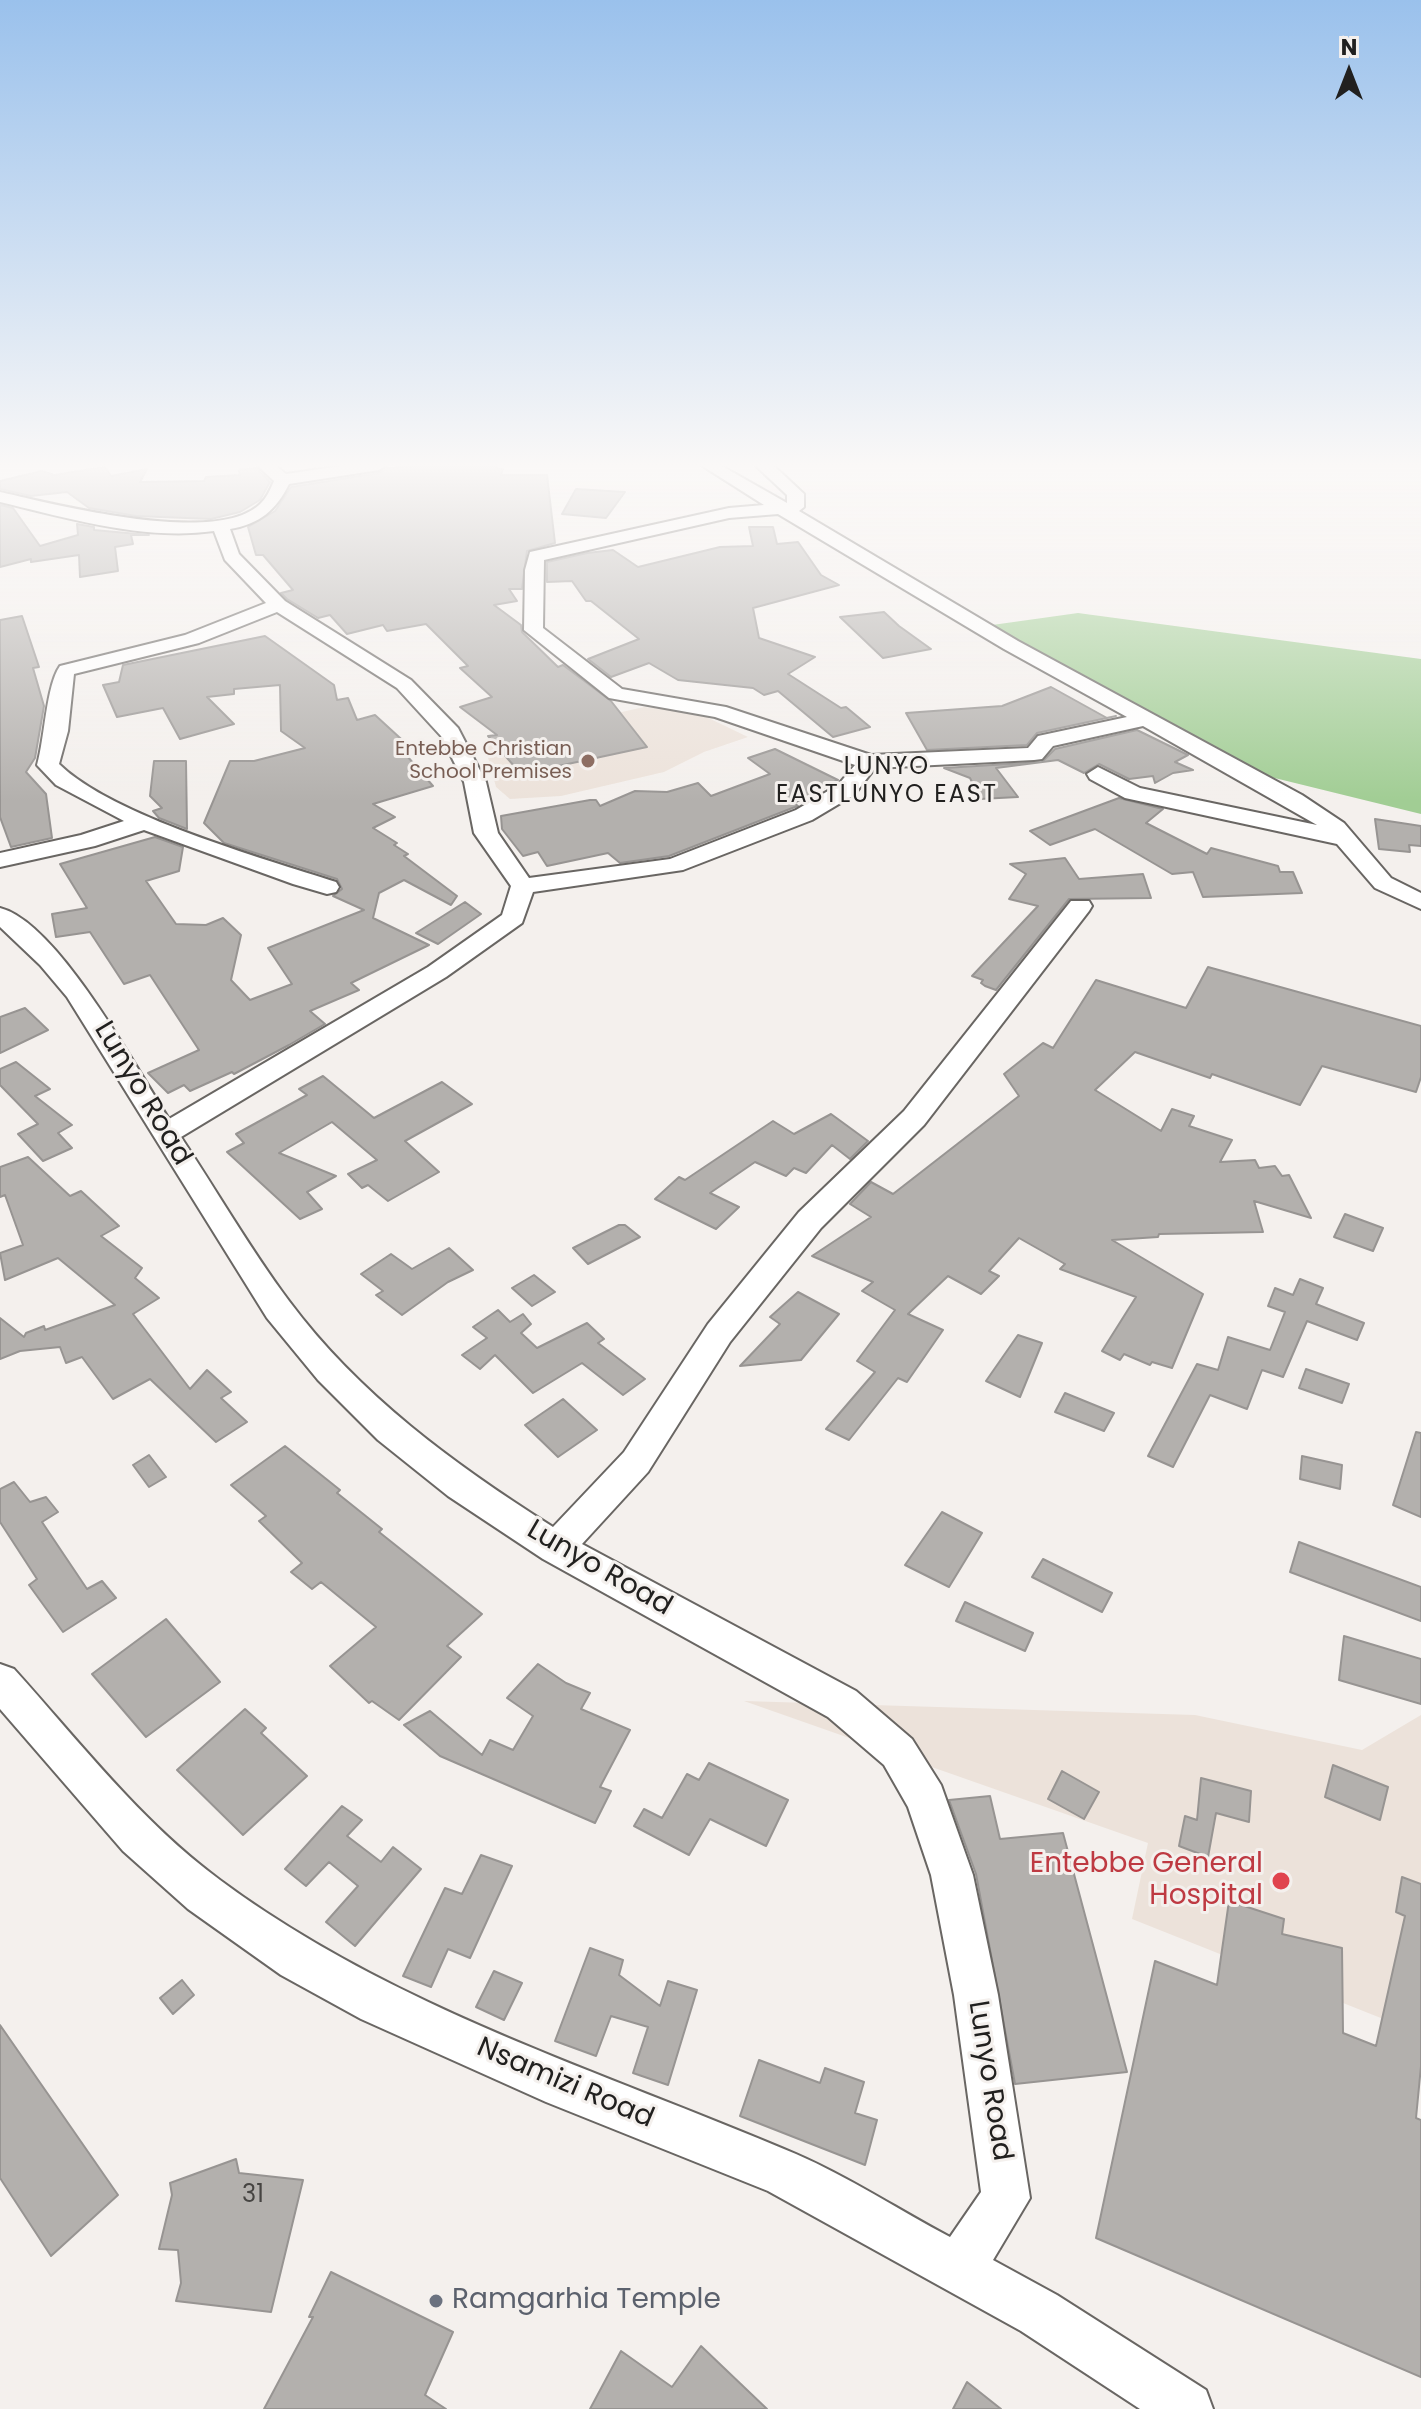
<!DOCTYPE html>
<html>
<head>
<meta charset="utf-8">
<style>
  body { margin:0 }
  #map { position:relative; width:1421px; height:2409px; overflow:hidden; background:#f4f0ed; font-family:Poppins,sans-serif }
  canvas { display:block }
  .north { position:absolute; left:1309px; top:32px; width:80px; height:80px; -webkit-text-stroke:6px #f4f0ed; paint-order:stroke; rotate:0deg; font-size:22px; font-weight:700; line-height:32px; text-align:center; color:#21201f }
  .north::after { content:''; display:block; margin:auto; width:28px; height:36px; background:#21201f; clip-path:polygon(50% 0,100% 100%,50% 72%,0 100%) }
</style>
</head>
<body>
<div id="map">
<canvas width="1421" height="2409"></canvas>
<div class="north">N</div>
</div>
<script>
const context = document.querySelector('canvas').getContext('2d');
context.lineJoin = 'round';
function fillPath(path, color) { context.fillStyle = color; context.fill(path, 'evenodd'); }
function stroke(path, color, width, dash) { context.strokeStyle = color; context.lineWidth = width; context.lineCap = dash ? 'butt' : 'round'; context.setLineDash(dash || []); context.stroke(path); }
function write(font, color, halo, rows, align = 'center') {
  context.font = font + ' Poppins,sans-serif'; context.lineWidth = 6; context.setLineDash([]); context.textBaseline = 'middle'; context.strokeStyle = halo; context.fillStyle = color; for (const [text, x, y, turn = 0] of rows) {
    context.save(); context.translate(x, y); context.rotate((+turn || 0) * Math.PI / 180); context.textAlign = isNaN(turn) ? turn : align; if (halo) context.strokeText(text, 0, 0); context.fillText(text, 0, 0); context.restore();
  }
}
fillPath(new Path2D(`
  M644 707 696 712 748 737 704 752 664 772 561 796 510 799 496 787 484 743Z
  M744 1701 1195 1715 1362 1750 1421 1715V2034L1132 1919 1148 1843Z`), '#ece2da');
fillPath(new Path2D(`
  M1078 613 1421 659V814L1234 768 985 626Z`), '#a1cd94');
const building = new Path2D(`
  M431 465H498L496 469H503L501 475H547L555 543 527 551 522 589H509L517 601 494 605 521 625 522 632 558 667 563 665 611 701 647 747 521 774 488 736 497 735 460 707 492 697 460 668 468 666 426 624 387 631 383 625 347 634 330 615 318 618 287 599 281 593 293 590 263 555H256L248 527 275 511 291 487 379 473 388 468Z
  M105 467 111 476 147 469 140 482 204 481 206 477 240 475 239 470 256 468 270 482 260 500 240 512 211 519 136 516 89 508 67 492 31 496 0 489V481L42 471 54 475Z
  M576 489 625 492 606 518 562 514Z
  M0 505 13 508 40 546 78 535 77 524 94 527V530L149 535H131L133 544 115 547 118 571 80 577 79 555 31 562V559L0 567Z
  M749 527H773L777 544 798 542 821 575 839 585 753 608 759 638 815 657 788 674 841 708 846 707 870 727 833 737 778 691 764 695 753 688 678 680 649 663 611 677 588 659 639 639 591 601H586L572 581 547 582V562L587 553 613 550 638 567 720 547 753 546Z
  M884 612 899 626 931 649 883 658 840 617Z
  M22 616 39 667 33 668 44 706 35 758 26 772 46 794 52 838 11 847 0 817V620Z
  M265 636 334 685 337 700 348 698 357 720 375 715 411 748 401 749 433 786 373 804 395 817 373 828 397 843 394 845 408 854 404 856 457 896 451 905 404 880 379 893 373 918 429 945 351 983 359 990 310 1011 325 1024 289 1045 234 1074 232 1072 190 1091 184 1085 168 1093 148 1073 199 1050 150 975 124 984 90 932 56 937 52 914 87 908 60 864 155 837 183 847 179 871 146 881 176 924 206 925 223 918 241 935 231 980 250 1000 292 984 268 948 364 910 333 896 342 889 337 879 224 843 204 823 230 761H254L305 748 281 731 280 685 234 689V694L207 697 234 724 180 739 163 708 117 717 103 685 119 682 123 665Z
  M1051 687 1107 718 1116 716 1037 733 1027 745 927 750 906 713 1002 706Z
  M1137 730 1188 755 1175 762 1193 770 1173 773 1155 783 1153 776 1129 779 1099 764 1084 773 1058 760 996 768 1018 797 980 799 970 778 944 768 1042 762 1055 749Z
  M775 749 838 780 794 803 798 806 795 807 669 856 620 863 608 853 547 866 538 852 523 856 502 829 501 816 590 800H596L600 806 635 791 667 792 698 783 711 796 770 774 748 758Z
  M154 761H186L187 829 159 818 153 811 162 808 150 796Z
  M1119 798 1163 809 1146 823 1207 854 1211 848 1278 866 1280 872H1293L1302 893 1203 897 1193 872 1172 874 1095 829 1050 845 1030 831Z
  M1375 819 1421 826V846L1409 845 1410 852 1379 849Z
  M1065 858 1079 879 1143 874 1151 898 1069 899 996 990 985 986 981 983 983 980 972 976 1038 906 1009 899 1026 874 1010 864Z
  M465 902 481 914 438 944 416 933Z
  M1208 967 1421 1026V1077L1416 1092 1322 1066 1300 1105 1212 1074 1210 1078 1135 1052 1095 1090 1161 1131 1172 1109 1194 1116 1189 1126 1232 1140 1220 1162 1255 1160 1259 1168 1275 1166 1282 1176 1289 1175 1311 1218 1254 1201 1263 1232 1159 1234 1158 1237 1112 1240 1203 1294 1172 1368 1152 1362 1150 1365 1124 1354 1120 1360 1102 1351 1136 1297 1060 1269 1065 1264 1019 1238 989 1271 999 1276 981 1294 948 1276 908 1314 943 1330 907 1382 898 1378 849 1440 826 1429 875 1372 857 1361 895 1310 862 1291 873 1282 812 1256 871 1217 850 1204 871 1182 893 1194 1019 1096 1004 1074 1043 1043 1053 1048 1096 980 1186 1008Z
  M25 1008 48 1030 0 1053V1017Z
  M16 1062 50 1089 35 1096 72 1125 58 1133 72 1148 43 1161 18 1134 38 1124 0 1085V1069Z
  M323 1076 374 1118 442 1082 472 1104 405 1141 439 1172 388 1201 368 1185 362 1188 348 1174 377 1160 332 1122 279 1153 336 1176 307 1192 322 1209 300 1219 227 1152 244 1143 236 1134 307 1095 299 1089Z
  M831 1114 868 1141 850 1159 832 1145 806 1173 794 1168 786 1176 755 1162 710 1193 739 1207 716 1229 655 1199 679 1177 685 1180 773 1121 794 1134Z
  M28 1157 70 1196 81 1191 119 1226 101 1236 142 1268 135 1278 159 1298 133 1314 190 1389 207 1370 231 1392 221 1398 247 1422 216 1442 150 1379 113 1399 82 1357 66 1363 60 1347 20 1351 0 1359V1318L24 1337 26 1333 44 1326 45 1330 115 1305 58 1258 5 1280 0 1253 23 1245 5 1195 0 1197V1167Z
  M1345 1214 1383 1228 1373 1251 1334 1237Z
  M619 1225H625L640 1237 588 1264 573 1248Z
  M449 1248 473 1270 448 1282 402 1315 376 1295 383 1291 361 1274 391 1254 412 1269Z
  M534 1275 555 1292 532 1306 512 1288Z
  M1300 1279 1323 1288 1316 1304 1364 1323 1357 1340 1307 1321 1283 1377 1262 1370 1247 1409 1210 1395 1173 1467 1148 1456 1197 1364 1218 1370 1228 1337 1270 1350 1285 1312 1268 1306 1275 1288 1293 1295Z
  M798 1292 839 1314 801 1360 740 1366 780 1324 770 1317Z
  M498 1310 510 1322 523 1314 531 1324 521 1333 537 1348 587 1323 604 1339 598 1343 645 1379 623 1395 582 1363 533 1393 495 1355 480 1369 462 1355 487 1338 473 1327Z
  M1018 1335 1042 1343 1020 1397 986 1381Z
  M1306 1369 1349 1384 1342 1403 1299 1388Z
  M1065 1393 1114 1413 1104 1431 1055 1412Z
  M563 1399 597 1430 558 1457 525 1425Z
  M1416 1432 1421 1433V1517L1393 1505Z
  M285 1446 340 1490 337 1493 382 1529 379 1532 482 1614 447 1646 461 1657 399 1720 372 1701 369 1703 330 1666 376 1627 321 1582 312 1589 291 1572 302 1563 259 1521 266 1516 231 1485Z
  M149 1455 166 1477 149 1487 133 1465Z
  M1302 1456 1342 1465 1340 1489 1300 1479Z
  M14 1482 30 1502 46 1497 58 1512 42 1522 87 1589 102 1581 116 1598 63 1632 29 1585 37 1579 0 1522V1489Z
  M942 1512 982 1533 949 1587 905 1565Z
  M1299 1542 1421 1587V1621L1290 1572Z
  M1043 1559 1112 1593 1102 1612 1032 1577Z
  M965 1602 1033 1633 1025 1651 956 1621Z
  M166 1619 220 1682 146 1737 92 1674Z
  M1344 1636 1421 1659V1704L1339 1680Z
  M538 1664 566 1683 590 1693 581 1709 630 1730 600 1787 611 1791 595 1823 440 1756 404 1725 430 1711 482 1755 490 1740 513 1750 533 1716 507 1698Z
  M245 1709 266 1728 261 1733 307 1776 243 1835 177 1770Z
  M709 1763 788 1800 766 1846 710 1819 689 1855 634 1826 644 1809 662 1818 687 1774 699 1780Z
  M1333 1765 1388 1787 1380 1820 1325 1797Z
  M1062 1771 1099 1792 1084 1819 1048 1799Z
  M1201 1778 1251 1791 1249 1822 1216 1813 1208 1857 1179 1846 1185 1816 1197 1820Z
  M990 1796 1000 1839 1063 1833 1127 2072 1015 2084 976 1874 949 1800Z
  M342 1806 362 1820 347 1836 381 1862 393 1847 421 1869 355 1946 326 1922 358 1886 329 1862 306 1886 285 1869Z
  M481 1855 512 1866 470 1958 448 1949 431 1987 403 1976 445 1888 462 1894Z
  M1402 1877 1421 1884V2066L1416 2118 1421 2120V2377L1096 2238 1155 1961 1217 1985 1229 1901 1284 1919 1282 1934 1342 1948 1343 2033 1376 2046 1405 1916 1396 1912Z
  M590 1948 623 1960 619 1975 660 2006 668 1981 697 1990 668 2085 633 2073 648 2027 611 2016 596 2056 555 2041Z
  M494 1971 522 1983 504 2020 476 2007Z
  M182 1980 194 1995 173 2014 160 1998Z
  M0 2025 118 2195 51 2256 0 2178Z
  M759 2060 820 2083 825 2068 864 2082 855 2113 877 2120 865 2165 740 2116Z
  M236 2159 239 2173 303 2180 271 2312 176 2301 181 2283 178 2250 159 2249 172 2195 170 2183Z
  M331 2272 453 2332 425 2395 446 2409H264L313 2317H309Z
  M701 2346 767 2409H590L621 2351 672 2387Z
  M967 2382 1001 2409H953Z`);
fillPath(building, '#b3b0ad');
stroke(building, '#979492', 2);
const minor = new Path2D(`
  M257 465H275L286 474 348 465H387L379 470 289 484C276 510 260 524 230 529L239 554 285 601 411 680 458 728 486 782 498 833 529 878 670 859 796 810 838 785 855 765 715 717 609 698 524 630 525 570 530 552 729 508 764 505 701 465H720L787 503V495L755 465H773L804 494V507L799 511 1018 641 1302 795 1344 823 1391 878 1421 893V909L1375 888 1337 844 1125 798 1090 779 1087 774 1098 767 1140 788 1317 825 1143 726 1053 746 1042 759 1034 760 875 768 854 795 812 820 683 870 533 892 522 923 446 977 181 1137C217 1191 250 1249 289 1301 359 1395 455 1465 553 1527L624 1452 708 1324 799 1212 904 1111 1071 901H1089L1092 906 1089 911 924 1125 821 1228 730 1342 648 1472 582 1544 856 1691 912 1739 941 1785 973 1875 998 1995 1030 2198 993 2260 1057 2295 1206 2390 1213 2409H1140L1021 2331 768 2191 546 2102 361 2019 281 1975 188 1909 123 1851 0 1709V1664L14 1669C79 1741 141 1822 220 1880 394 2009 599 2070 796 2154 849 2177 899 2210 950 2237L981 2192 954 1995 931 1875 908 1807 884 1765 828 1717 543 1559 448 1496 378 1440 318 1380 267 1318 67 997 40 965 0 927V908C57 922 136 1068 169 1119L428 967 502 915 511 886 474 833 464 782 441 736 397 688 277 612 199 643 74 674 68 731 59 764C112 816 262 858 336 882L339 887 336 892 327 894 293 884 144 830 95 846 0 867V853L81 835 124 821 56 785 37 765C45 737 46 686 60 666L185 635 266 603 225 560 214 531C144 541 67 518 0 502V492C54 504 221 548 262 502 267 497 271 488 274 481ZM778 514 1004 649 1127 717 1038 736 1028 748 871 755 726 707 622 689 543 628 544 560 729 518Z`);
stroke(minor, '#696663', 4);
fillPath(minor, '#fff');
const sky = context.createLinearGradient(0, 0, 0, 802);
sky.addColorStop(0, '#9ac1ec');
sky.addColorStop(0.58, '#faf8f7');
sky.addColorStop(1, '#faf8f700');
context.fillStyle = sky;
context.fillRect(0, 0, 1421, 802);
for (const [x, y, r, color] of [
  [588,761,8,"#8d6e63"],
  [1281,1881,10,"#e0444e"],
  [436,2301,8,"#6b7280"]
]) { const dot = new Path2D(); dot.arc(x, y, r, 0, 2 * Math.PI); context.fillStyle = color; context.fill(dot); stroke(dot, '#f4f0ed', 3); }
write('20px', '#785e54', '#f4f0ed', [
  ["Entebbe Christian",572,750],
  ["School Premises",572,773]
], 'right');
context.letterSpacing = '2px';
write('24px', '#21201f', '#f4f0ed', [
  ["LUNYO",887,768],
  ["EASTLUNYO EAST",887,796]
]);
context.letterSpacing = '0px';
write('24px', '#464442', null, [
  ["31",253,2196]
]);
write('28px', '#21201f', '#f4f0ed', [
  ["Lunyo Road",142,1094,59],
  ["Lunyo Road",599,1569,30],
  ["Lunyo Road",989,2081,81],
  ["Nsamizi Road",565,2084,23]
]);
write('28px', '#be3a42', '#f4f0ed', [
  ["Entebbe General",1263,1865],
  ["Hospital",1263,1897]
], 'right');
write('28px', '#5b616d', '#f4f0ed', [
  ["Ramgarhia Temple",452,2301]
], 'left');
</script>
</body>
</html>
